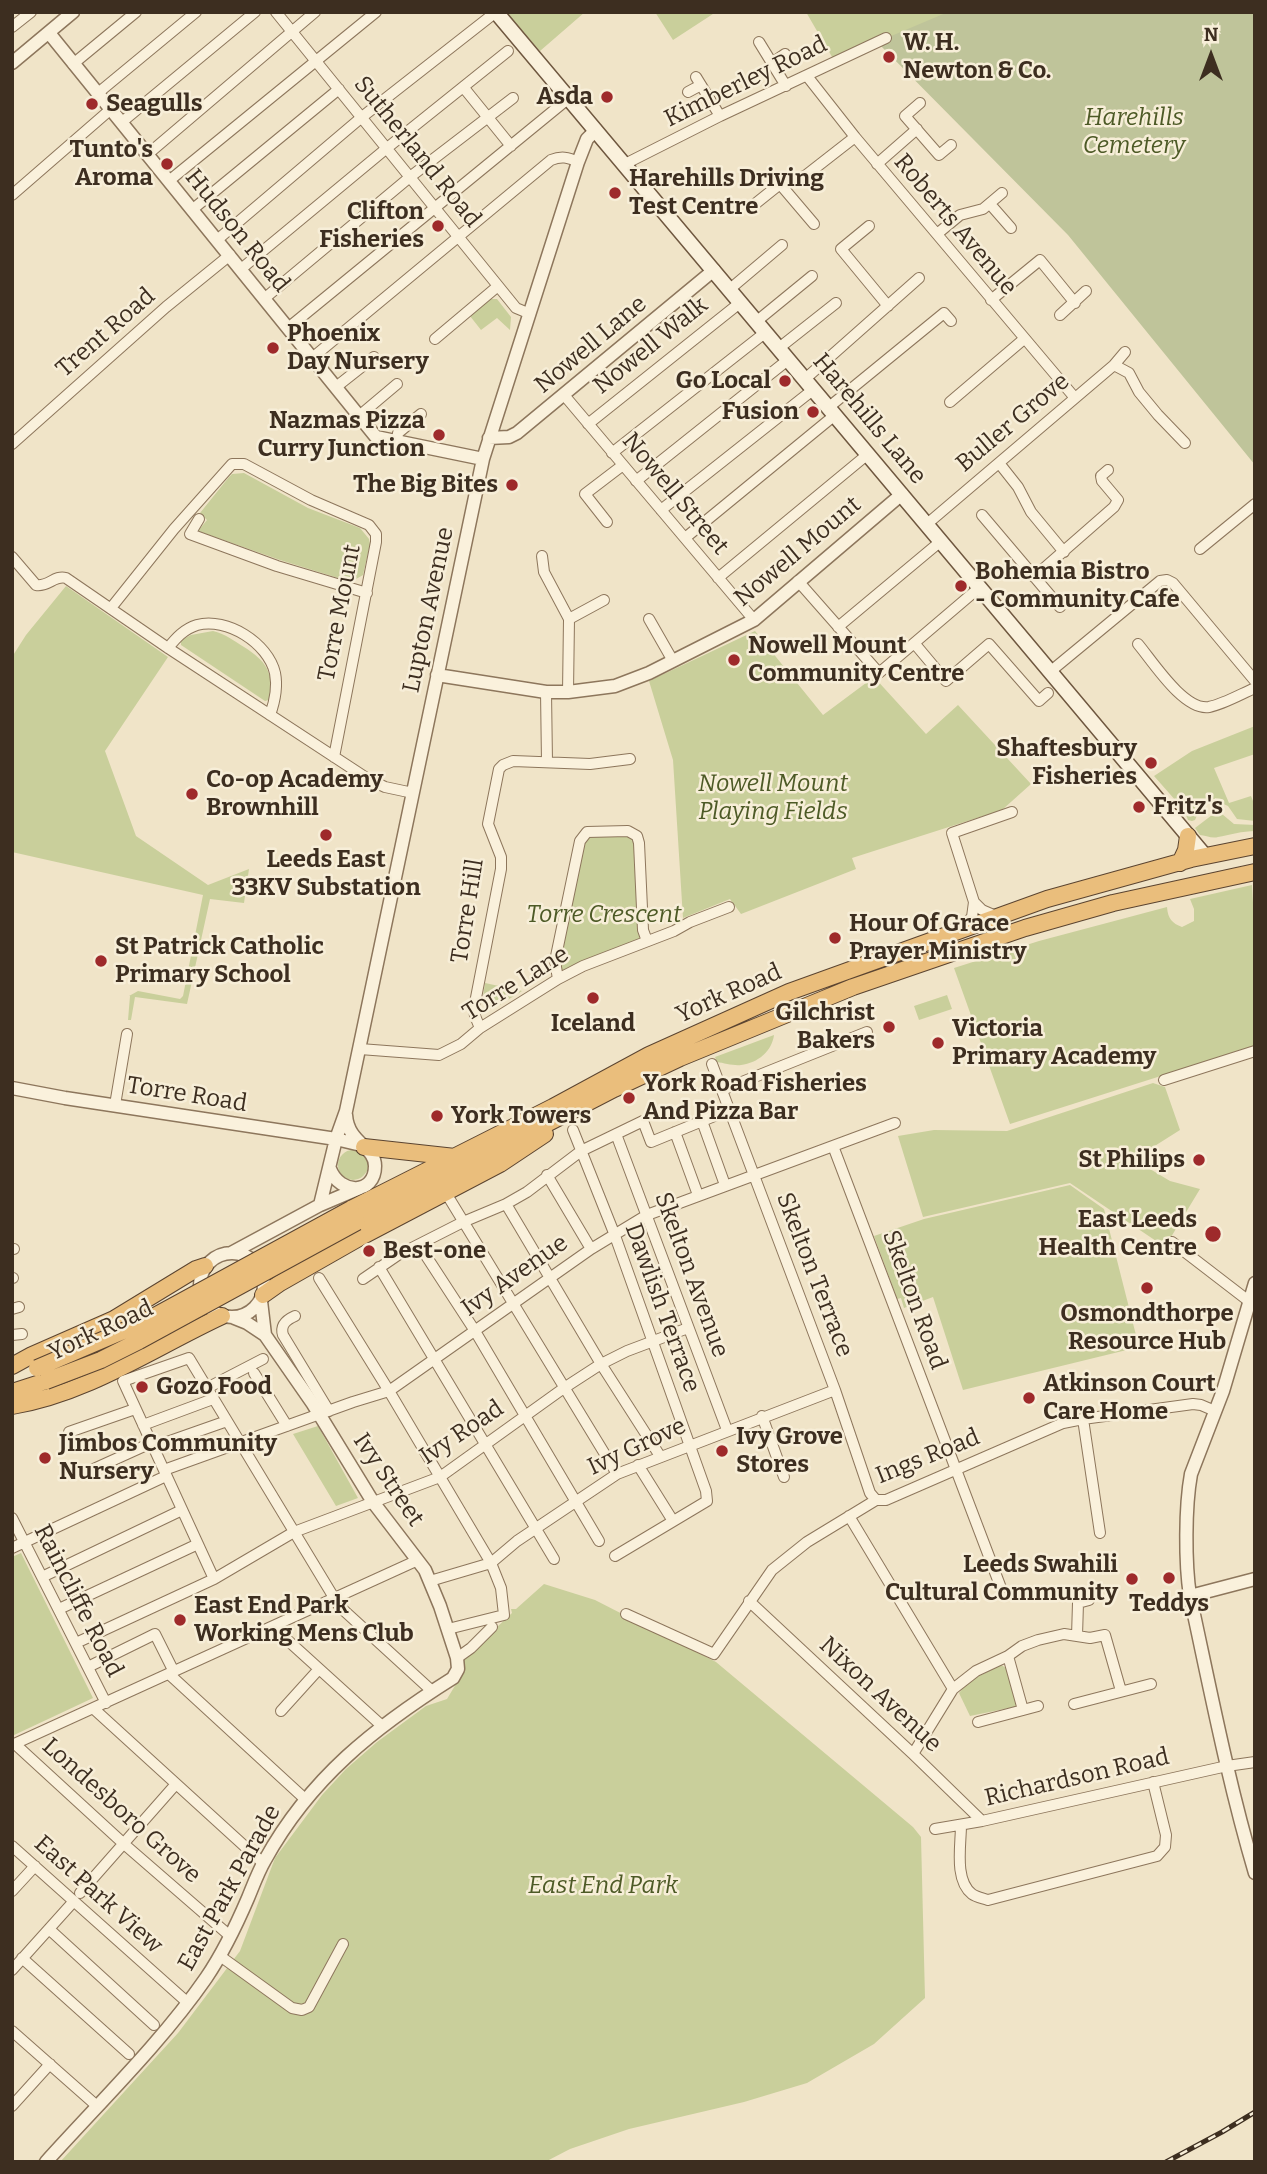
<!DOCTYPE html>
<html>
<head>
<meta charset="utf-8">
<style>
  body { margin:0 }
  #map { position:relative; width:1267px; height:2174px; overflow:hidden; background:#f0e4c8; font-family:Bitter,serif }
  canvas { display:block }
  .frame { position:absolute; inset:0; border:14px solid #3d2e20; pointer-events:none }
  .north { position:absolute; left:1176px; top:21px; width:70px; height:70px; -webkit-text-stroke:5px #f7eed8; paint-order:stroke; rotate:0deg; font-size:19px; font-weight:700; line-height:28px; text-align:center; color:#3d2e20 }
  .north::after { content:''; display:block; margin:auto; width:24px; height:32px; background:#3d2e20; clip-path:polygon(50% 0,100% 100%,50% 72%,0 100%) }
</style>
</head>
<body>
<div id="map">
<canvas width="1267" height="2174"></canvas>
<div class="frame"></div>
<div class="north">N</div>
</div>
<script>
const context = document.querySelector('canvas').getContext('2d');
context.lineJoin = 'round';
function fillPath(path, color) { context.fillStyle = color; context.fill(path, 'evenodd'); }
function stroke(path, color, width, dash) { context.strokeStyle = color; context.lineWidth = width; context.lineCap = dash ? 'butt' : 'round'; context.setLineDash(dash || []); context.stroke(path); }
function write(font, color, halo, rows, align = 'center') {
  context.font = font + ' Bitter,serif'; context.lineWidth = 5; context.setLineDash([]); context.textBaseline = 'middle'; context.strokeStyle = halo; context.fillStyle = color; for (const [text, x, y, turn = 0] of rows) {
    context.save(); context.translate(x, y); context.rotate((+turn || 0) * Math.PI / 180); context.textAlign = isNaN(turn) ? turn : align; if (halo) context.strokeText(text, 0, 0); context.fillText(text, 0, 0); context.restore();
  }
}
fillPath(new Path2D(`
  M506 12H585L540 51Z
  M655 12H716L673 40Z
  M806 12H953L835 62Z
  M491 299H497L511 317 510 330 497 318 481 330 470 316Z
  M244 473 308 508 360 528 369 539 370 544 363 575 351 582 280 560 198 531 207 520 200 513 229 477 232 474Z
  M66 586 168 657 105 751 136 836 208 885 249 869 244 903 210 899 187 1004 135 997 131 1020H128L130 996H129L138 991 180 999 183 996 203 895 12 852V657L26 635Z
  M213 631C225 634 233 640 244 647 266 661 275 673 269 700L265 701 181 645V640L191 635Z
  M755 631 823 715 874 677 926 734 958 705 1031 784 1002 810 852 858 856 869 741 914 730 899 683 918 673 760 649 681Z
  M1255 726V754L1214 768 1229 803 1251 796 1253 801H1255V821L1237 819 1228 806 1219 802 1216 798 1201 806 1195 820 1192 821 1188 820 1184 810 1154 776 1192 751Z
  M1216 812 1222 814 1234 824 1255 825V831C1243 831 1229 835 1218 837 1212 839 1205 835 1200 835L1195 828Z
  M584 834H634L647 941 558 979 556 973Z
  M1252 885 1255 938V1046L1010 1124 954 968 1039 941 1167 907C1168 919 1172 923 1182 927L1194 921V909L1190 899Z
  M485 983 522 991 493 1009C478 1009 484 994 485 983Z
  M947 995 952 1009 919 1020 914 1006Z
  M774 1035C772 1051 758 1063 741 1065 734 1066 724 1063 717 1062L715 1057Z
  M1153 1083 1165 1087 1180 1130 1142 1154 1145 1166 1170 1181 1200 1189 1165 1247 1070 1183 923 1217 898 1136 934 1130 1007 1131Z
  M338 1165a15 15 0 1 1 30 0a15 15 0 1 1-30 0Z
  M1070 1185 1104 1209 1139 1347 963 1390 933 1297 904 1308 901 1298 897 1299 874 1236 924 1219Z
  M318 1426 358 1498 336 1506 293 1434Z
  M21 1553 93 1698 12 1736V1557Z
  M544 1584 595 1600 716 1662 913 1827 921 1837 925 1998 874 2044 807 2083 744 2102 629 2129 570 2149 545 2162H60L178 2033 240 1951 275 1858 322 1795 346 1769 377 1742 426 1706 447 1699 462 1674 463 1659 512 1613 511 1609H516Z
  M1001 1665 1008 1669 1019 1706 970 1716 959 1693 969 1681Z`), '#c9cf9b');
fillPath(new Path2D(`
  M948 12H1255V465L1068 235 877 42Z`), '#bfc49a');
const minor = new Path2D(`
  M276 12 516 308 528 313
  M12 27 31 12
  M759 42 786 86
  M772 63 785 54
  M73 64 136 12
  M807 76 855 137 1075 398
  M696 77 720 116
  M464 88 511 146
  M688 92 701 85
  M98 93 196 12
  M920 103 905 116 939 155 951 145
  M122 122 255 12
  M148 154 315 12
  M625 164 720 116 886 38
  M877 164 917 129
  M170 180 376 12
  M780 184 814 224
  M12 195 111 109
  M755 204 780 184 805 176 855 137
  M990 204 1011 228
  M193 209 339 89
  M869 226 841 249 888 306
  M937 234 960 215 983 209 1002 193
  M217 240 362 117 496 12
  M241 269 387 148 508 51
  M730 289 782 245
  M265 298 410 177 513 98
  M991 300 1040 260 1075 303
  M1060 315 1086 291
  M757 321 812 276
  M288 328 569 98
  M435 339 498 286
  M779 348 836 303
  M312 358 551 160C561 156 568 157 578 162
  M1114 365 1129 373 1139 392 1158 415 1185 443
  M805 379 919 278
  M336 387 374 357
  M564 395 754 620
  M950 402 1024 339
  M829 407 944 313 951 321
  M359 416 397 384
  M588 424 741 302
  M397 441 398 433 421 414
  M12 444 166 307 230 255
  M612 453 766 332
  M999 463 1018 487 1031 512 1064 552
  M636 481 789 359
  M661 510 814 389
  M982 515 1060 607
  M199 519 190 534 277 566 367 593
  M607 522 585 494 623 465
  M927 524 1114 365 1125 352
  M685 538 835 415
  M1200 549 1255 504
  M542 556 544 572 569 619 568 692
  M12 557 36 585C49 587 54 575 66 578L168 648 368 779 385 787 413 793
  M1034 577 1114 507 1118 500 1102 481 1101 476 1108 470
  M718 578 868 454
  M798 581 879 673 980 587
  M111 608 174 529 232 464H244L311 500 369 525 376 534V542L334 757
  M569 619 604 600
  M649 619 673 661
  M838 627 941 541
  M915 644 946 681 989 644 1039 701 1048 693
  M1138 644C1153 662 1184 711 1209 707 1224 704 1241 694 1255 688
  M168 648C176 638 184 629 197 625 227 617 268 643 275 673 278 688 275 701 270 715
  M1051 671 1160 581 1167 580 1173 583 1255 681
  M546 692 547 762
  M974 902 952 833 1012 812
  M963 926 972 917 974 902 982 910 996 916
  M558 979 555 961 580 841 587 832 628 831 637 836 639 843 643 930 647 941
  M480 1028 475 1016 474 1008 501 869V857L488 824 499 769 503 765 513 761 590 764 630 759
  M360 1049 439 1055 461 1044 480 1028 558 979 583 966 674 931 690 922 729 907
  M712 1064 835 1390 870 1493 876 1500
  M1164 1080 1255 1051
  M722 1090 867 1032
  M115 1105 127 1034
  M702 1121 725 1185
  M573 1130 614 1233 706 1491 707 1501 615 1556
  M675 1132 698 1195
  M616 1134 727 1430
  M833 1146 1001 1588
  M547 1175 591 1249
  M443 1194 449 1198 617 1474
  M506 1204 601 1364 660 1456
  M1172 1242 1250 1302
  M419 1245 475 1331 599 1541
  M12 1249H14
  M379 1267 554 1559
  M12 1278H13
  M319 1278 389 1391 491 1563 501 1588 504 1615 448 1629
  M363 1279 398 1255 463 1222 506 1204 527 1192 581 1151 643 1121 651 1142 729 1110
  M12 1309 19 1307
  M295 1316C286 1320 280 1325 283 1335L329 1411
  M12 1335 22 1334
  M254 1373 287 1426
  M207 1388 263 1359
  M762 1416 784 1477
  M1083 1419 1100 1533
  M143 1425 213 1399
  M69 1432 135 1409
  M153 1447 227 1421
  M638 1465 673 1521
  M164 1470 353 1402 389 1391 591 1249 647 1215 895 1123
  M87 1472 151 1443
  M849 1516 953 1689 913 1754
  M12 1518 106 1703
  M12 1548 166 1476
  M42 1577 182 1510
  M214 1579 123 1381 189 1358 339 1606 432 1691
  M430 1581 491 1563 517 1541 617 1474 835 1390
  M749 1601 913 1754 982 1821
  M59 1609 198 1544
  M626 1614 714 1654 772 1570 807 1542 876 1500H886L1063 1423 1083 1419 1193 1404 1201 1405 1215 1411
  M273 1627 381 1725
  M1077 1636 1078 1603 1089 1600
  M76 1643 214 1579 294 1532 440 1477 564 1388 601 1364 627 1351 688 1328
  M1008 1656 1023 1710
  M457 1658 471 1648 492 1627
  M88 1667 155 1634 174 1672
  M169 1674 305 1799
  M953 1689 976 1671 1008 1656 1022 1646 1038 1640 1064 1634 1090 1638 1105 1635 1121 1691
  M1074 1704 1151 1684
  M94 1709 263 1863
  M281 1711 319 1669
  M978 1722 1038 1706
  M15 1744 124 1844 230 1936
  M12 1745 418 1560
  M961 1825C961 1845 954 1880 972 1894 976 1897 982 1898 988 1900L1157 1856 1165 1847 1166 1835 1153 1782
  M935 1829 982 1821 1227 1766 1255 1762
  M12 1846 188 2003
  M12 1891 35 1866
  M80 1893 176 1784
  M49 1929 154 2025
  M220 1956 292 2008 302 2010 309 2007 343 1944
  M22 1958 129 2054
  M12 1970 74 1901
  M12 2031 97 2106
  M12 2106 50 2064`);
const tertiary = new Path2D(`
  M49 33 376 437 483 459
  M12 63 73 12
  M489 438 509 437 517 433 714 270
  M437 675 546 692H568L615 686 649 673 754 620 902 494
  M12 1088 65 1098 336 1139 361 1145
  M330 1169C340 1195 375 1195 375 1166 375 1146 348 1144 346 1115
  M320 1205 336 1139 346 1111 483 459 578 162 587 139 596 130
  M200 1285a32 32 0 1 1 64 0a32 32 0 1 1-64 0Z
  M231 1253 320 1205 360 1188
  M1255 1283 1223 1391 1191 1474C1185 1507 1185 1563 1190 1596 1210 1688 1228 1782 1255 1873
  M261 1301 265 1335
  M1190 1596 1255 1579
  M46 2162C99 2103 161 2043 206 1978 223 1953 236 1926 248 1898 253 1886 258 1872 265 1860 310 1778 375 1727 453 1678L458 1669 457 1658 440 1606 425 1570 373 1502 313 1404 265 1335 247 1323 232 1317`);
const secondary = new Path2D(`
  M496 12 1205 856`);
const trunk = new Path2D(`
  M1180 863 1186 850 1188 836
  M364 1147 455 1157
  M351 1209 553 1107 649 1055 789 992 1047 899 1191 859 1255 846
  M357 1222 614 1089 680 1058 853 987 1025 928 1113 903 1255 872
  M263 1295 280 1283 359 1238 500 1164 545 1134
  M12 1366 32 1355 114 1319 196 1269 205 1266
  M12 1392 46 1381
  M12 1406C89 1393 153 1348 222 1316`);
stroke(minor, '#8d765c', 12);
stroke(tertiary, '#8d765c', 15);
stroke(secondary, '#6f573f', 17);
stroke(trunk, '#5b4430', 18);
stroke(minor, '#faf1dc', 10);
stroke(tertiary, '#faf1dc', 12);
stroke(secondary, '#faf1dc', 14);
stroke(trunk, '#eabe7c', 16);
const rail = new Path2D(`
  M1166 2162 1222 2132 1255 2112`);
stroke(rail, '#3d2e20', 5);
stroke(rail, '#f7eed8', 2.5, [8]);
const trunkBridge = new Path2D(`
  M37 1368 142 1323 351 1209
  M46 1381 101 1360 139 1341 357 1222`);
stroke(trunkBridge, '#5b4430', 18, []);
stroke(trunkBridge, '#eabe7c', 16);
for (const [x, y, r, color] of [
  [889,57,7,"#9e2a2b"],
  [607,97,7,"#9e2a2b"],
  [92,104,7,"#9e2a2b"],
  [167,164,7,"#9e2a2b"],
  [615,193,7,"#9e2a2b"],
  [438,226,7,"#9e2a2b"],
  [273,348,7,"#9e2a2b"],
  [785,381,7,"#9e2a2b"],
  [813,412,7,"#9e2a2b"],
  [439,435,7,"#9e2a2b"],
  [512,485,7,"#9e2a2b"],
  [961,586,7,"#9e2a2b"],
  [734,660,7,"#9e2a2b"],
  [1151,763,7,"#9e2a2b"],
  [192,794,7,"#9e2a2b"],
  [1139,807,7,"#9e2a2b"],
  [326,835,7,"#9e2a2b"],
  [835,938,7,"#9e2a2b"],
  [101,961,7,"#9e2a2b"],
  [593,998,7,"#9e2a2b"],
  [889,1027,7,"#9e2a2b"],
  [938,1043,7,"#9e2a2b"],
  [629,1098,7,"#9e2a2b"],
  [437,1116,7,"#9e2a2b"],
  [1199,1160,7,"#9e2a2b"],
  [1213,1234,9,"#9e2a2b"],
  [369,1251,7,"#9e2a2b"],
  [1147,1288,7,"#9e2a2b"],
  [142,1387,7,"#9e2a2b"],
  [1029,1398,7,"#9e2a2b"],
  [722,1451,7,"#9e2a2b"],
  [45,1458,7,"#9e2a2b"],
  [1169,1578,7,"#9e2a2b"],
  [1132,1579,7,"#9e2a2b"],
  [180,1620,7,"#9e2a2b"]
]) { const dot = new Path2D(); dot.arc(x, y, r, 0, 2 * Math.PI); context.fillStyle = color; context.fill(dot); stroke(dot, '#f7eed8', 2.5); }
write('bold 24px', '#3d2e20', '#f7eed8', [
  ["W. H.",903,43],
  ["Newton & Co.",903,71],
  ["Asda",593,97,"right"],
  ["Seagulls",106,104],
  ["Tunto's",153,150,"right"],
  ["Aroma",153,178,"right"],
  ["Harehills Driving",629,179],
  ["Test Centre",629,207],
  ["Clifton",424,212,"right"],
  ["Fisheries",424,240,"right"],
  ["Phoenix",287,334],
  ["Day Nursery",287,362],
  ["Go Local",771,381,"right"],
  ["Fusion",799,412,"right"],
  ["Nazmas Pizza",425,421,"right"],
  ["Curry Junction",425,449,"right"],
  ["The Big Bites",498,485,"right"],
  ["Bohemia Bistro",975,572],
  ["- Community Cafe",975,600],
  ["Nowell Mount",748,646],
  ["Community Centre",748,674],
  ["Shaftesbury",1137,749,"right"],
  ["Fisheries",1137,777,"right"],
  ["Co-op Academy",206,780],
  ["Brownhill",206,808],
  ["Fritz's",1153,807],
  ["Leeds East",326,860,"center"],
  ["33KV Substation",326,888,"center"],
  ["Hour Of Grace",849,924],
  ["Prayer Ministry",849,952],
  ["St Patrick Catholic",115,947],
  ["Primary School",115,975],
  ["Gilchrist",875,1013,"right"],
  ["Bakers",875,1041,"right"],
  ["Iceland",593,1024,"center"],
  ["Victoria",952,1029],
  ["Primary Academy",952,1057],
  ["York Road Fisheries",643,1084],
  ["And Pizza Bar",643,1112],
  ["York Towers",451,1116],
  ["St Philips",1185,1160,"right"],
  ["East Leeds",1197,1220,"right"],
  ["Health Centre",1197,1248,"right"],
  ["Best-one",383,1251],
  ["Osmondthorpe",1147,1314,"center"],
  ["Resource Hub",1147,1342,"center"],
  ["Atkinson Court",1043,1384],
  ["Care Home",1043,1412],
  ["Gozo Food",156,1387],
  ["Ivy Grove",736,1437],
  ["Stores",736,1465],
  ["Jimbos Community",59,1444],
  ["Nursery",59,1472],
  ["Leeds Swahili",1118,1565,"right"],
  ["Cultural Community",1118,1593,"right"],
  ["Teddys",1169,1604,"center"],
  ["East End Park",194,1606],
  ["Working Mens Club",194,1634]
], 'left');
write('24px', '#3d2e20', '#f7eed8', [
  ["Kimberley Road",746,82,-26],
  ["Sutherland Road",417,152,51],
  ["Roberts Avenue",955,225,50],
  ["Hudson Road",237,231,51],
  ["Trent Road",106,333,-41],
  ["Nowell Lane",591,345,-40],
  ["Nowell Walk",651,346,-39],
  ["Harehills Lane",869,419,50],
  ["Buller Grove",1013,423,-40],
  ["Nowell Street",675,494,50],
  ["Nowell Mount",798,552,-40],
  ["Lupton Avenue",429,610,-78],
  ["Torre Mount",340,613,-79],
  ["Torre Hill",468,911,-81],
  ["Torre Lane",516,984,-32],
  ["York Road",729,994,-24],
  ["Torre Road",187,1095,9],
  ["Skelton Avenue",691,1275,70],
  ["Skelton Terrace",814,1275,69],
  ["Ivy Avenue",515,1276,-35],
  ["Skelton Road",914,1300,70],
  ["Dawlish Terrace",662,1308,70],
  ["York Road",101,1331,-25],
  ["Ivy Road",462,1433,-34],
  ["Ivy Grove",637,1447,-25],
  ["Ings Road",928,1457,-22],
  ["Ivy Street",388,1480,56],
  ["Raincliffe Road",78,1601,63],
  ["Nixon Avenue",880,1695,43],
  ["Richardson Road",1077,1778,-13],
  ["Londesboro Grove",121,1811,42],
  ["East Park Parade",230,1888,-61],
  ["East Park View",98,1895,42]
]);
write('italic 24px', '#4d5a26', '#f7eed8', [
  ["Harehills",1134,118],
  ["Cemetery",1134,146],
  ["Nowell Mount",773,784],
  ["Playing Fields",773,812],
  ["Torre Crescent",604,915],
  ["East End Park",603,1886]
]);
</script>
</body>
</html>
